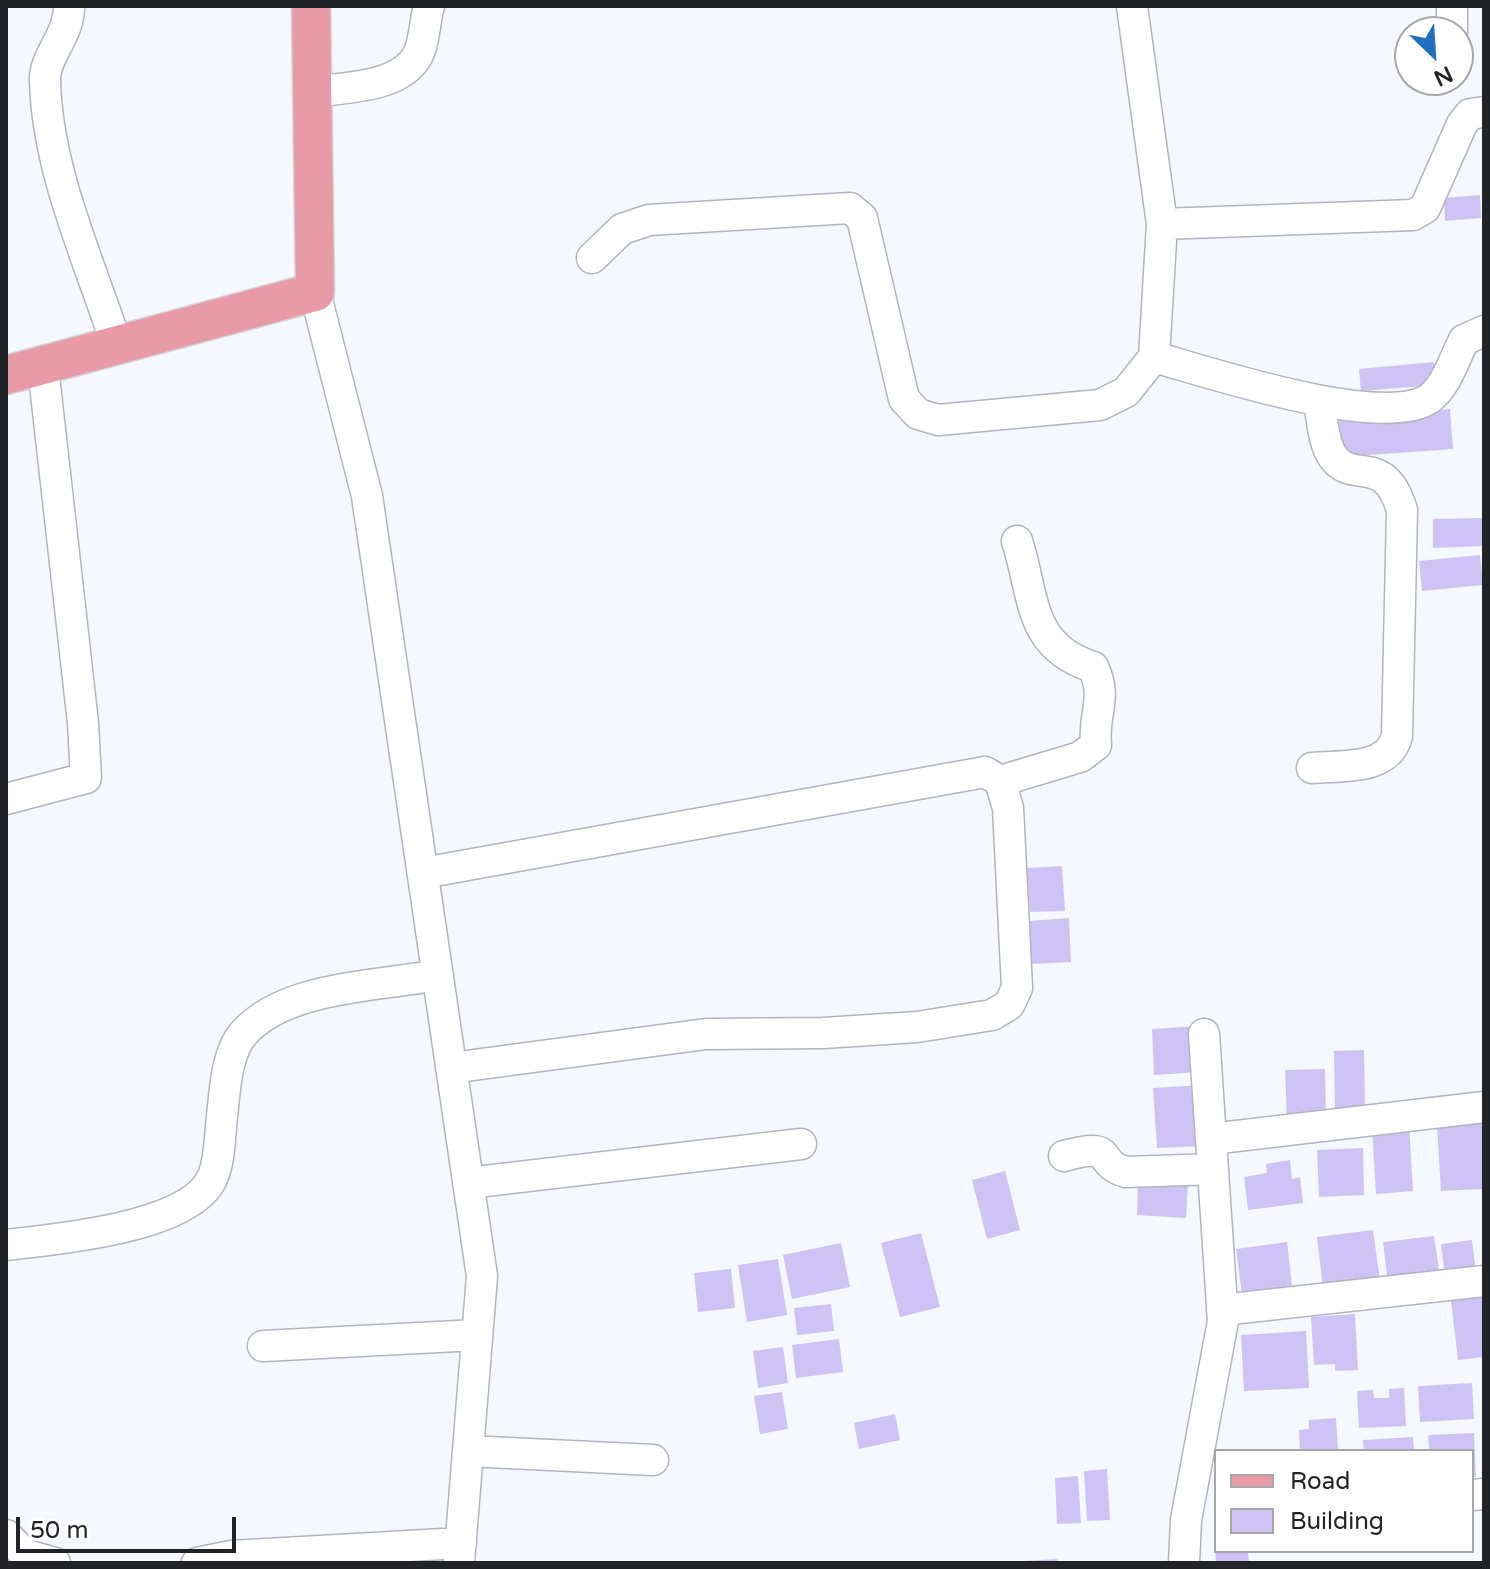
<!DOCTYPE html>
<html>
<head>
<meta charset="utf-8">
<style>
  body { margin:0 }
  #map { position:relative; width:1490px; height:1569px; overflow:hidden; background:#f5f8ff; font-family:"Varela Round",sans-serif }
  canvas { display:block }
  .frame { position:absolute; inset:0; border:8px solid #222326; pointer-events:none }
  .legend { position:absolute; left:1214px; top:1449px; width:260px; height:104px; box-sizing:border-box; background:#fff; border:2px solid #a7a7a8; margin:0; padding:10px 14px; list-style:none; font-size:24px; color:#222326 }
  .legend li { display:flex; align-items:center; gap:16px; height:40px }
  .legend b { width:40px; border:2px solid #a7a7a8 }
  .north { position:absolute; left:1394px; top:16px; width:80px; height:80px; box-sizing:border-box; background:#fff; border:2px solid #a7a7a8; border-radius:50%; rotate:155deg; font-size:22px; font-weight:700; line-height:32px; text-align:center; color:#222326 }
  .north::after { content:''; display:block; margin:auto; width:28px; height:36px; background:#2070be; clip-path:polygon(50% 0,100% 100%,50% 72%,0 100%) }
  .scale { position:absolute; left:16px; top:1517px; width:220px; height:36px; box-sizing:border-box; border:4px solid #222326; border-top:0; padding-left:10px; font-size:24px; line-height:28px; white-space:nowrap; color:#222326; -webkit-text-stroke:6px #fff; paint-order:stroke }
</style>
</head>
<body>
<div id="map">
<canvas width="1490" height="1569"></canvas>
<div class="frame"></div>
<ul class="legend">
<li><b style="height:10px;background:#e89aa7"></b>Road</li>
<li><b style="height:22px;background:#cec3f4"></b>Building</li>
</ul>
<div class="north">N</div>
<div class="scale">50 m</div>
</div>
<script>
const context = document.querySelector('canvas').getContext('2d');
context.lineJoin = 'round';
function fillPath(path, color) { context.fillStyle = color; context.fill(path, 'evenodd'); }
function stroke(path, color, width, dash) { context.strokeStyle = color; context.lineWidth = width; context.lineCap = dash ? 'butt' : 'round'; context.setLineDash(dash || []); context.stroke(path); }
fillPath(new Path2D(`
  M1480 195 1481 218 1445 221 1444 198Z
  M1434 362 1436 385 1361 391 1359 369Z
  M1450 409 1453 449 1341 457 1339 418Z
  M1484 518V546L1433 548V519Z
  M1480 555 1483 585 1422 591 1419 561Z
  M1062 866 1065 911 1030 912 1027 868Z
  M1069 918 1071 962 1032 964 1029 921Z
  M1198 1026 1200 1072 1154 1075 1152 1029Z
  M1364 1050 1365 1112H1335L1334 1051Z
  M1325 1069 1326 1118 1287 1120 1285 1070Z
  M1203 1085 1206 1146 1157 1148 1153 1088Z
  M1484 1123V1189L1441 1191 1437 1125Z
  M1409 1125 1413 1191 1376 1194 1372 1127Z
  M1363 1148 1364 1195 1319 1197 1317 1150Z
  M1290 1160 1292 1179 1300 1177 1303 1203 1248 1210 1244 1177 1267 1173 1266 1164Z
  M1005 1171 1020 1230 987 1239 972 1180Z
  M1138 1181 1188 1184 1186 1218 1137 1215Z
  M1373 1230 1380 1281 1323 1288 1317 1237Z
  M921 1233 940 1307 900 1317 881 1243Z
  M1434 1236 1440 1277 1388 1284 1383 1242Z
  M1472 1240 1476 1272 1445 1276 1441 1244Z
  M1287 1242 1293 1295 1243 1302 1236 1249Z
  M841 1243 850 1287 792 1299 783 1255Z
  M778 1259 787 1315 747 1322 738 1265Z
  M731 1269 735 1308 698 1312 694 1273Z
  M1484 1297V1357L1458 1360 1451 1301Z
  M831 1304 834 1331 797 1335 794 1308Z
  M1355 1314 1358 1370 1335 1371V1364L1314 1365 1311 1317Z
  M1306 1331 1309 1388 1244 1391 1241 1335Z
  M839 1339 843 1372 796 1378 792 1345Z
  M783 1347 788 1383 758 1388 753 1351Z
  M1472 1383 1474 1419 1420 1422 1418 1386Z
  M1404 1388 1406 1426 1359 1428 1357 1391 1373 1390 1374 1398H1389V1389Z
  M782 1392 788 1429 760 1434 754 1396Z
  M895 1414 900 1440 859 1449 854 1423Z
  M1336 1418 1338 1451H1300L1299 1430 1309 1429V1420Z
  M1474 1433 1476 1477H1472V1451H1429L1428 1435Z
  M1413 1437 1414 1451H1364L1363 1440Z
  M1107 1469 1110 1520 1087 1521 1084 1471Z
  M1078 1476 1081 1523 1057 1524 1055 1478Z
  M1215 1551H1248L1249 1563H1216Z
  M1057 1559 1058 1563H1024V1561Z`), '#cec3f4');
const minor = new Path2D(`
  M69 6C70 35 44 56 45 80 47 171 89 260 117 346
  M1452 32V6
  M313 92C346 87 406 88 420 50 425 36 425 20 429 6
  M1162 224 1413 215 1425 208 1462 124 1470 114 1484 112
  M592 258 622 229 649 220 850 208 862 218 904 399 918 414 938 420 1100 405 1126 392 1154 357 1162 224 1132 6
  M315 292 367 496 482 1276 459 1563
  M1154 357C1208 372 1385 431 1430 398 1447 385 1454 359 1464 340L1484 331
  M1312 768C1343 765 1388 771 1397 736L1402 510C1384 451 1353 485 1333 457 1323 443 1322 418 1319 402
  M1000 781 1080 757 1096 745C1093 711 1108 698 1093 667 1027 646 1035 596 1017 541
  M6 799 86 778 83 723 43 367
  M423 873 985 772 1000 781 1008 808 1017 988 1009 1005 992 1015 917 1027 823 1033 706 1034 451 1068
  M1211 1139 1484 1107
  M1064 1156C1119 1141 1093 1163 1126 1172L1213 1169
  M468 1183 801 1144
  M6 1245C56 1239 193 1228 213 1176 220 1159 220 1134 222 1116 225 1091 226 1054 243 1034 284 986 379 986 438 975
  M1222 1310 1484 1281
  M263 1346 477 1335
  M468 1451 653 1460
  M1472 1495 1484 1494
  M6 1535 26 1555 55 1563
  M197 1563 231 1556 461 1543
  M1184 1563 1186 1520 1223 1321 1204 1034`);
const major = new Path2D(`
  M6 375 315 292 311 6`);
stroke(minor, '#b2b5bd', 33);
stroke(major, '#d3d3d4', 41);
stroke(minor, '#fff', 30);
stroke(major, '#e89aa7', 38);
</script>
</body>
</html>
